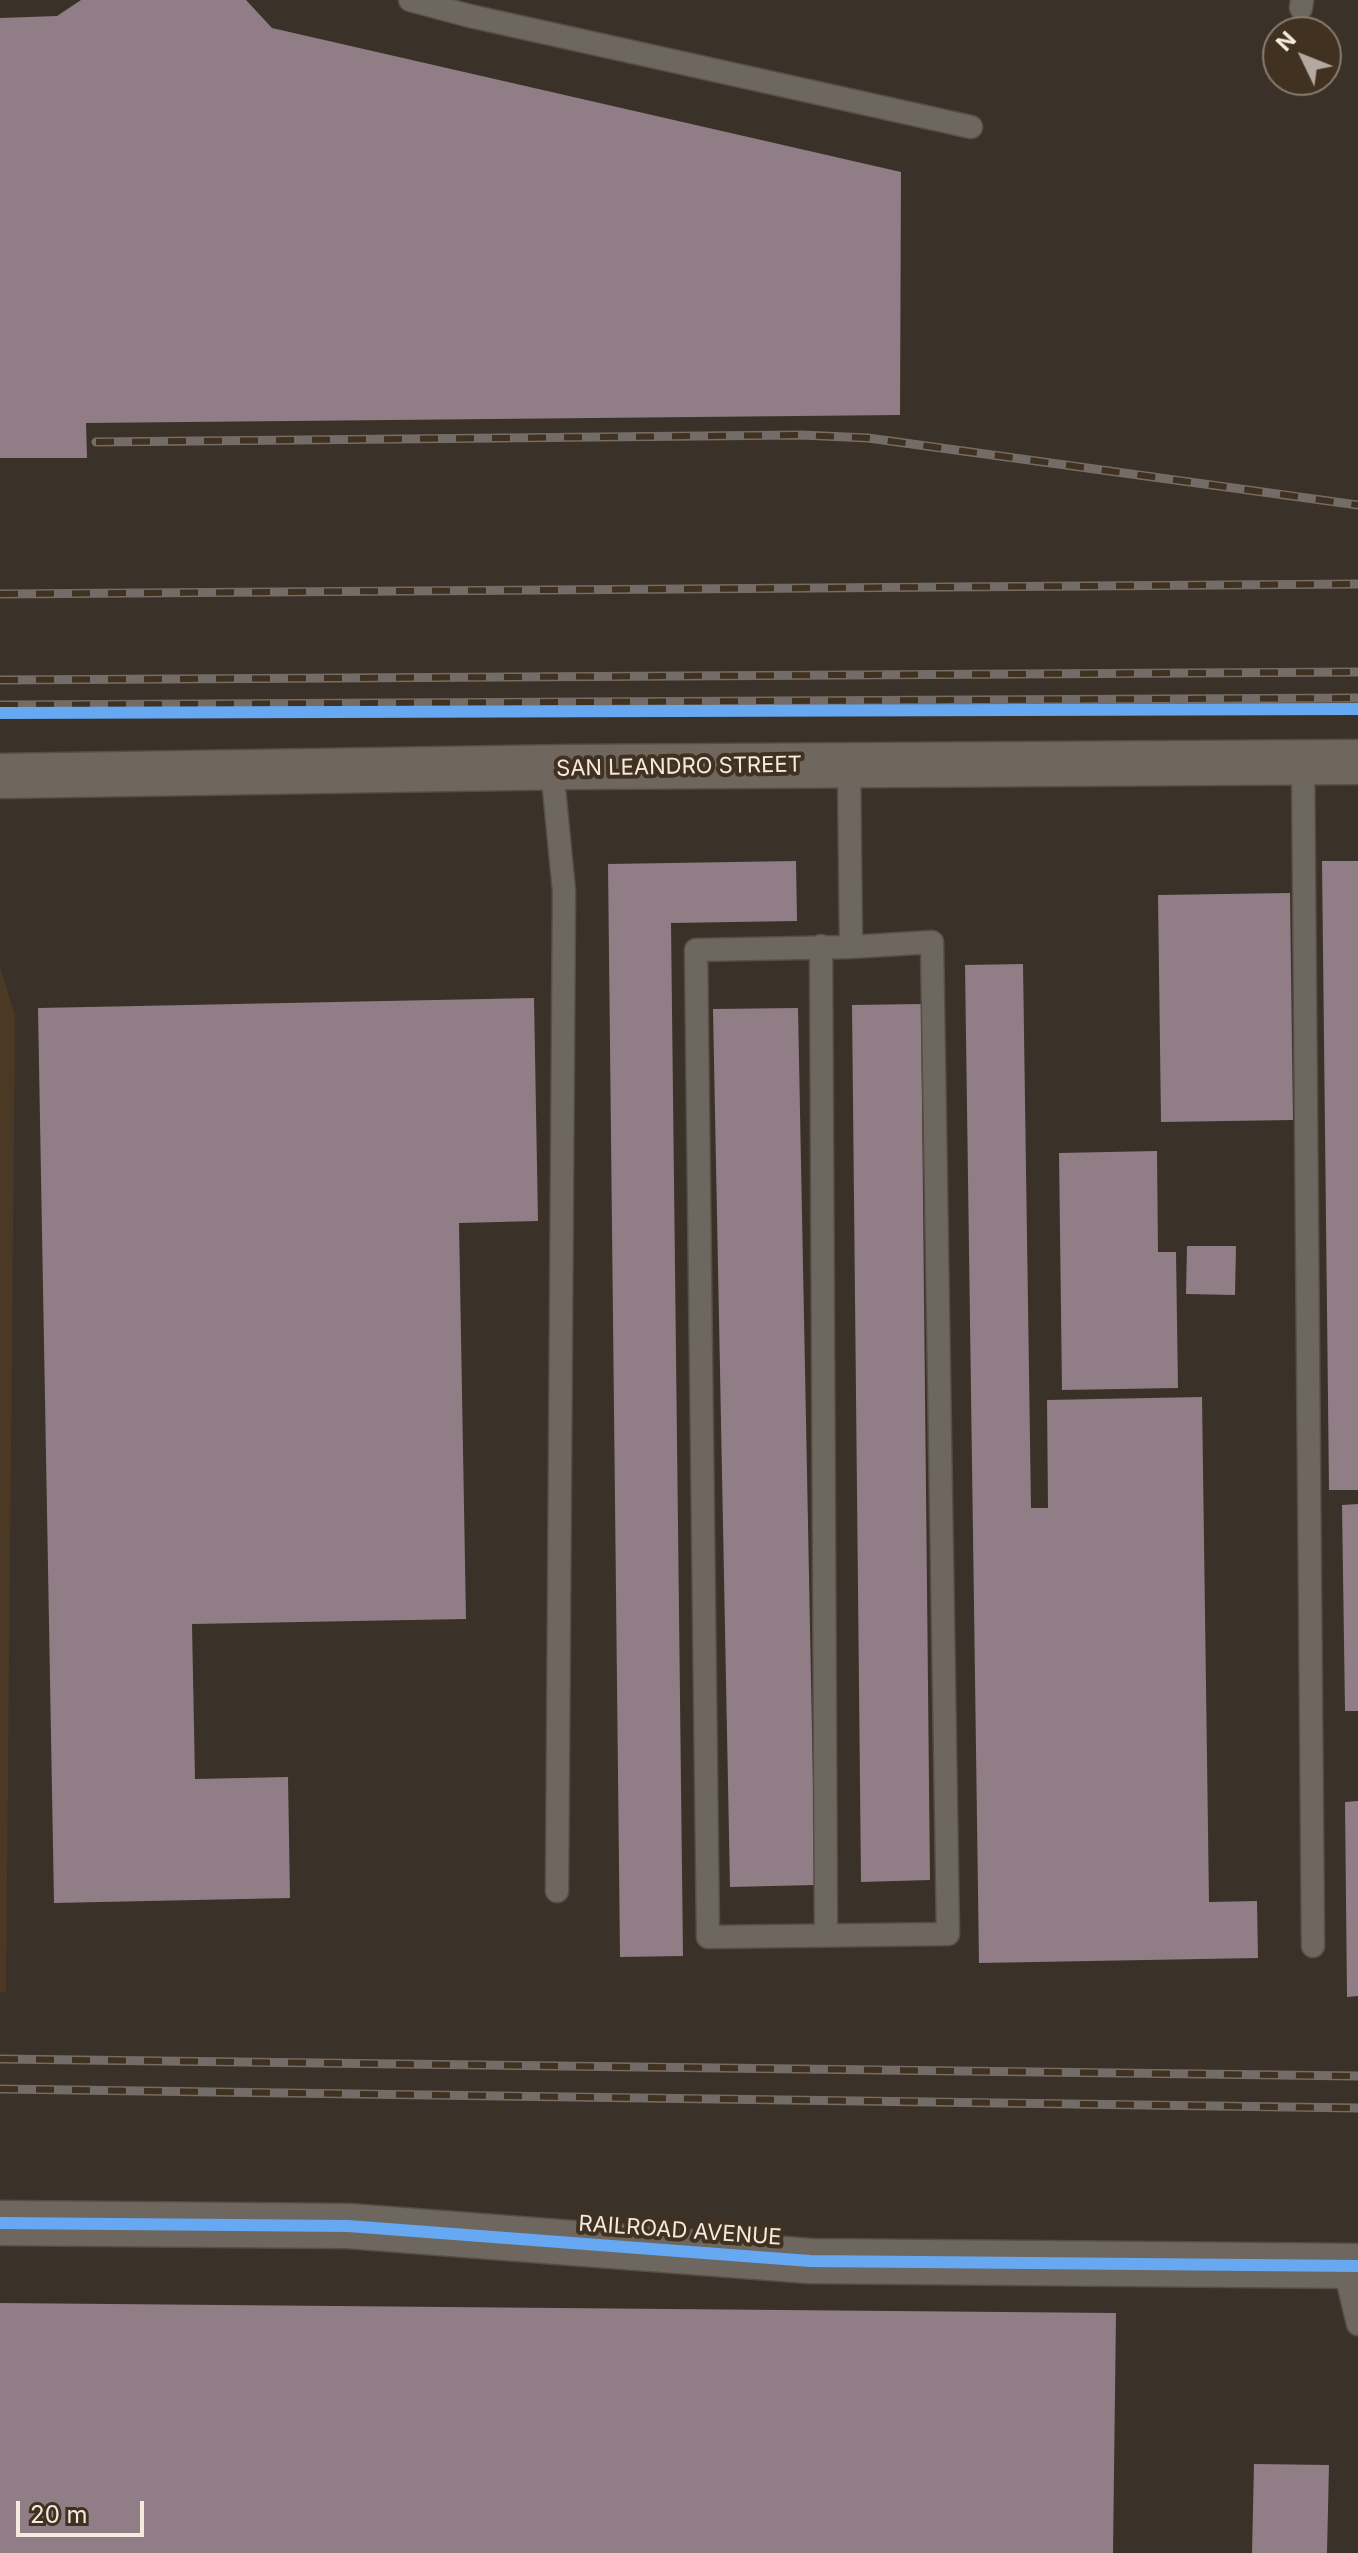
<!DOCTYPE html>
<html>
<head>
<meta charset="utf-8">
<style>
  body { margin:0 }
  #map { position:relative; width:1358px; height:2553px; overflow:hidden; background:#3a3128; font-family:Inter,sans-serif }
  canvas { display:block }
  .north { position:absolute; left:1262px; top:16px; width:80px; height:80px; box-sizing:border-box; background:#413121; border:2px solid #897b6d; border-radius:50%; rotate:313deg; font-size:22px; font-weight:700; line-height:32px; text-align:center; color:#f4eae0 }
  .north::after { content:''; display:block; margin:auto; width:28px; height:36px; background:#b3a9a0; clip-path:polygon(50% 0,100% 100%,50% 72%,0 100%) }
  .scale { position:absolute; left:16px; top:2501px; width:128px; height:36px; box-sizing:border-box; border:4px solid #f4eae0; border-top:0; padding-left:10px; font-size:24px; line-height:28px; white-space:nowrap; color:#f4eae0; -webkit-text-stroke:6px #413121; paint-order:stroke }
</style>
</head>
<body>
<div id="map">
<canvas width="1358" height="2553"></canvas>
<div class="north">N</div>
<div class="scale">20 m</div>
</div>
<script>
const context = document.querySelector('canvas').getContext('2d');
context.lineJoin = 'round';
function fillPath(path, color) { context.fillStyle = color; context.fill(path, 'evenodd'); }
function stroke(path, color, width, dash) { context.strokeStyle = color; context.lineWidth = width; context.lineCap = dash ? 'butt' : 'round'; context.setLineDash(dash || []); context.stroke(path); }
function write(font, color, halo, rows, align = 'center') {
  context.font = font + ' Inter,sans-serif'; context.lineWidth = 8; context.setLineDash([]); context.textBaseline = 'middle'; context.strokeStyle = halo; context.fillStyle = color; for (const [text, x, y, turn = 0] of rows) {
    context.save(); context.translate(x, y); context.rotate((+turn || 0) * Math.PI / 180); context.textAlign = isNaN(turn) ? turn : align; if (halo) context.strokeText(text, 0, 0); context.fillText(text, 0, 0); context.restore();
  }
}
fillPath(new Path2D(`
  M0 966 15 1016 6 1992H0Z`), '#4b3925');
fillPath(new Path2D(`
  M81 0H246L272 28 901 172 900 415 86 423 87 458H0V18L57 16Z
  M796 861 797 921 671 923 683 1956 620 1957 608 864Z
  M1322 861H1358V1490H1329Z
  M1290 893 1293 1120 1161 1122 1158 895Z
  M1023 964 1031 1508H1048L1047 1400 1202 1397 1209 1902 1257 1901 1258 1958 979 1963 965 965Z
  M534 998 538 1221 459 1223 466 1619 192 1624 195 1779 288 1777 290 1898 54 1903 38 1008Z
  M921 1004 930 1880 861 1882 852 1005Z
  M798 1008 815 1885 730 1887 713 1009Z
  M1157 1151 1158 1252H1176L1178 1388 1062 1390 1059 1153Z
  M1187 1246H1236L1235 1295 1186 1294Z
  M1358 1504V1711H1345L1342 1505Z
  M1358 1801V1996L1347 1997 1345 1802Z
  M0 2303 1116 2313 1113 2553H0Z
  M1254 2464 1329 2465 1327 2553H1252Z`), '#917d85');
const service = new Path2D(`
  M410 0 470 16 971 127
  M1301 8 1302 0
  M1303 762 1313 1946
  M849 765 851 947 932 942 948 1934 708 1937 696 950 851 947
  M552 768 564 891 557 1891
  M821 946 826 1935
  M1344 2266 1358 2324`);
const minor = new Path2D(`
  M0 2223 348 2226 810 2261 1358 2266`);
const secondary = new Path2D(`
  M0 776 572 767 1358 762`);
stroke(service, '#564f47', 25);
stroke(minor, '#564f47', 47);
stroke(secondary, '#564f47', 47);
stroke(service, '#6d675f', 22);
stroke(minor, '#6d675f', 44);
stroke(secondary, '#6f675e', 44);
const rail = new Path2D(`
  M96 442 801 435 868 438 1358 505
  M0 594 1358 584
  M0 680 1358 672
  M0 705 1358 698
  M0 2059 1358 2076
  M0 2089 1358 2108`);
stroke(rail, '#746d67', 9);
stroke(rail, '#413121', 6, [18]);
stroke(new Path2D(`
  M0 713 1358 709
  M0 2223 348 2226 810 2261 1358 2266`), '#66a8f1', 12);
write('22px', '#f4eae0', '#413121', [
  ["SAN LEANDRO STREET",679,767,-1],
  ["RAILROAD AVENUE",680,2231,4]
]);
</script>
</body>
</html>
